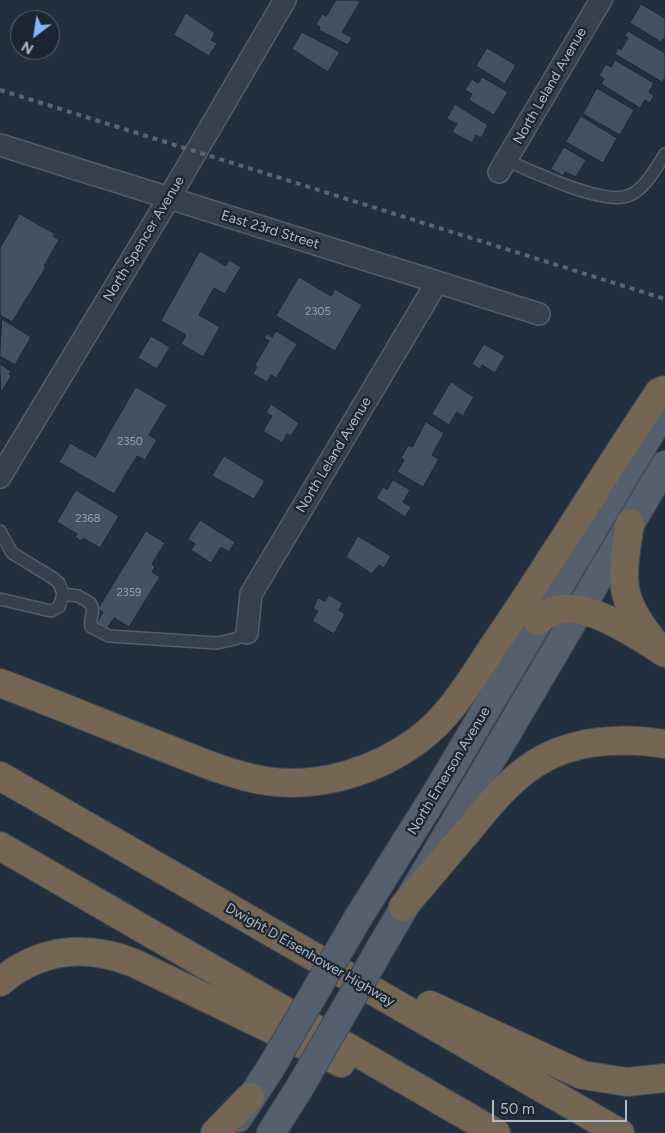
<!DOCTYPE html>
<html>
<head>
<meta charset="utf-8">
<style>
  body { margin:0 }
  #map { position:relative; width:665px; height:1133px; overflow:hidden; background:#222f3e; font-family:Figtree,sans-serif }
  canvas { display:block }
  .north { position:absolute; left:10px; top:10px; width:50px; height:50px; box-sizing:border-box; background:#1b2633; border:1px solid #57626f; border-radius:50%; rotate:211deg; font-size:14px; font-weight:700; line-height:20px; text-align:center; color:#b2bbc9 }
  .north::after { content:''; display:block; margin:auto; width:18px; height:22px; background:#83b5fc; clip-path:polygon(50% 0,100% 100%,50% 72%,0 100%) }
  .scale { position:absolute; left:492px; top:1100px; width:135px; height:22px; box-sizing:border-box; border:2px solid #b2bbc9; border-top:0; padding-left:6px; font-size:15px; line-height:18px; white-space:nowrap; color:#b2bbc9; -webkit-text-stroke:4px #1b2633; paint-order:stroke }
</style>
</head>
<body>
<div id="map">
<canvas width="665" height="1133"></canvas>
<div class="north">N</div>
<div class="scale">50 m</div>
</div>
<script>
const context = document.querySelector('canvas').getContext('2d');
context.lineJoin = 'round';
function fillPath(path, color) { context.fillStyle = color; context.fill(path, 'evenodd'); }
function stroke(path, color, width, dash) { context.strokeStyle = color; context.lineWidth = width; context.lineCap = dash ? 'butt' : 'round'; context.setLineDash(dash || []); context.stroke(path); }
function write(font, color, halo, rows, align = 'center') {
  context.font = font + ' Figtree,sans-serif'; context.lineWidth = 4.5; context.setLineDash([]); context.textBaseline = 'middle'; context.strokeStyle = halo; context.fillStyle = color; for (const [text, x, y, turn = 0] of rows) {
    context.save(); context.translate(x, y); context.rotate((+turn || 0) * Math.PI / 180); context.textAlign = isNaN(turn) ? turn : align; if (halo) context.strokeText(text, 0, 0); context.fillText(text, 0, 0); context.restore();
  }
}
const building = new Path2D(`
  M336 0H356L360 2 342 32 352 38 348 45 319 30 320 27 316 24 322 14 326 16Z
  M641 4 665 18V37L661 42 630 23Z
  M186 13 215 33 211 40 217 43 209 56 174 35Z
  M628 31 665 53V78L662 82 615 54 618 48 621 50 628 38 625 36Z
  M302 32 340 52 328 72 292 49Z
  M487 48 516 65 505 84 476 66Z
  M615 60 654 83 649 92 654 96 650 103 645 100 640 108 601 84 604 79 599 75 606 64 611 67Z
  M482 77 508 92 494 115 469 100 472 94 465 90 472 79 478 83Z
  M597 88 634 110 620 135 583 114Z
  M455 104 488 125 481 138 476 135 472 143 452 132 457 124 447 119Z
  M581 116 617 138 603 163 566 142Z
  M564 147 586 160 576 177 565 172 563 176 551 169Z
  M20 214 55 234 53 236 59 240 44 266 46 267 12 322 0 315V248Z
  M200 251 226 266 229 260 241 267 225 294 214 288 199 315 220 327 203 357 181 344 186 335 161 321Z
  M299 277 331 296 335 289 362 305 335 351 276 316Z
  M2 319 31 337 15 365 0 356Z
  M276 331 297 344 276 378 271 375 267 382 253 374 257 367 255 365 269 341 264 338 267 334 272 337Z
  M151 336 170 347 157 369 138 358Z
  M484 344 505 356 495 373 482 365 480 369 472 364Z
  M0 364 11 371 9 374 11 376 1 393Z
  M451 382 474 397 463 416 457 412 449 425 432 414Z
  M136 387 167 405 149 435 157 440 145 460 137 456 114 494 59 462 70 443 95 457Z
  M271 404 299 423 291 436 287 434 282 443 263 431 272 416 266 413Z
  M426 422 444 433 432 455 439 459 423 487 397 472 404 460 401 458 408 445 412 447Z
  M224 456 265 481 254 499 212 476Z
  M393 480 410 490 403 502 411 507 405 517 376 498 383 487 387 489Z
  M76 490 119 516 100 548 83 538 81 541 75 537 77 534 57 522Z
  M200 520 235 542 229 552 221 547 211 563 191 550 195 544 188 539Z
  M146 531 165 543 152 564 155 567 152 572 160 577 129 627 114 618 106 630 96 624 103 612 98 609Z
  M358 536 391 556 384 568 379 565 372 574 346 557Z
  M329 595 343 603 339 610 345 614 334 634 312 621 318 611 313 608 318 598 325 601Z`);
fillPath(building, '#435162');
stroke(building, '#1d2835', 1);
const lane = new Path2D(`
  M506 160C531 171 602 205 627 196 644 191 656 168 665 154
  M0 531 12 553 53 578 59 583 63 594 59 607 51 611 0 599
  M63 594 78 596 90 603C96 611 89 618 91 627L109 636 217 643 235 639 247 633`);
const street = new Path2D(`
  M0 145 539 314
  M499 172 601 0
  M0 477 169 198 285 0
  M247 633 251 594 437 282`);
const primary = new Path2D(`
  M358 918 437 792 665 408
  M388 935 665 465
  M238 1118 270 1069
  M271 1133 300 1087`);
const highway = new Path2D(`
  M630 523C622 579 616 595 653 641
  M538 621C571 587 633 633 665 653
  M0 683C54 703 108 726 163 747 196 760 230 775 266 781 319 789 376 771 418 740 452 715 474 675 497 641 553 559 604 474 659 392L665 390
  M0 776 620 1133
  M0 846 496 1133
  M403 907C425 882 446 856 468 831 485 810 503 787 526 770 565 740 618 736 665 744
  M0 982C40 948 87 944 134 963L341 1063
  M430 1005 582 1075 627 1082 665 1078
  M215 1133 250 1097`);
stroke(lane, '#545e6c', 14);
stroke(street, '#545e6c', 24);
stroke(primary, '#3f4a57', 30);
stroke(highway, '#414b59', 30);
stroke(lane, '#36414e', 11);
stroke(street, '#36414e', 21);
stroke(primary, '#54606e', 28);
stroke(highway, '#746653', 28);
stroke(new Path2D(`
  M0 90 665 299`), '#586575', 4, [5, 5]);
const primaryBridge = new Path2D(`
  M270 1069 358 918
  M300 1087 388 935`);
stroke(primaryBridge, '#3f4a57', 30, []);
stroke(primaryBridge, '#54606e', 28);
write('11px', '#96a0af', null, [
  ["2305",318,312],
  ["2350",130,442],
  ["2368",88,519],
  ["2359",129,593]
]);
write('14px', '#b2bbc9', '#1b2633', [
  ["North Leland Avenue",550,86,-60],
  ["East 23rd Street",270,230,17],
  ["North Spencer Avenue",144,239,-59],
  ["North Leland Avenue",334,455,-59],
  ["North Emerson Avenue",449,771,-59],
  ["Dwight D Eisenhower Highway",310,955,30]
]);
</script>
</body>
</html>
